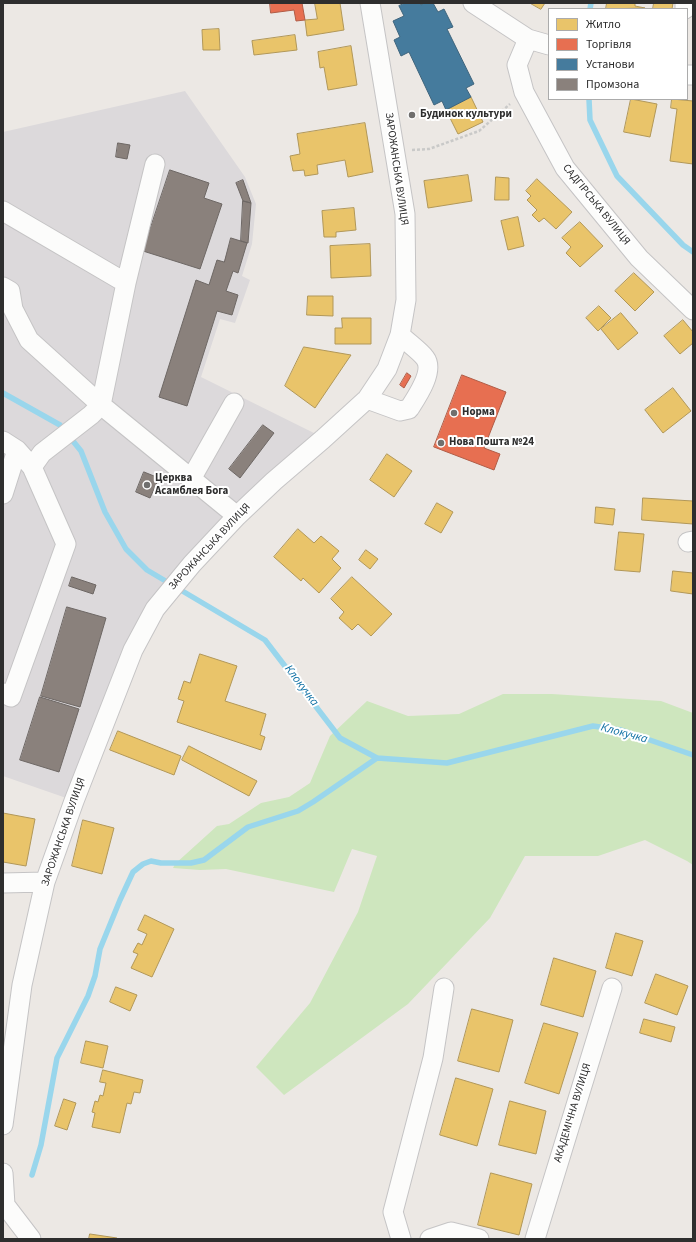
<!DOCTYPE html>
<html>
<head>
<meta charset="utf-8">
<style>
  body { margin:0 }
  #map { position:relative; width:696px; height:1242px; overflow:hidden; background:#ece8e4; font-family:"Source Sans 3",sans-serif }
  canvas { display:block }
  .frame { position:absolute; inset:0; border:4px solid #2e2e2e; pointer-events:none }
  .legend { position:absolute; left:548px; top:8px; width:140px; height:92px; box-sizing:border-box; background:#fff; border:1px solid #ababab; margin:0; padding:5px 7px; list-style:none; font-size:12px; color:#2e2e2e }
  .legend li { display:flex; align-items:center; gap:8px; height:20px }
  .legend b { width:20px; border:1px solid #ababab }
</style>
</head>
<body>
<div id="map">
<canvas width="696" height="1242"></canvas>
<div class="frame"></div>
<ul class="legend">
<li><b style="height:11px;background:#e9c46a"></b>Житло</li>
<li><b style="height:11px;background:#e76f51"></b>Торгівля</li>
<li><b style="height:11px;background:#457b9d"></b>Установи</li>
<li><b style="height:11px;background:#8a817c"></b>Промзона</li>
</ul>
</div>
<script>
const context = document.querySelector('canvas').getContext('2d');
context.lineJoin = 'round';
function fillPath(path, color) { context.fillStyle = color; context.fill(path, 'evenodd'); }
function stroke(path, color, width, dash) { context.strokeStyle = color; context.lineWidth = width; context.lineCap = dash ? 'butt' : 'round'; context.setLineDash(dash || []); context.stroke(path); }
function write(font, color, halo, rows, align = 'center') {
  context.font = font + ' "Source Sans 3",sans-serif'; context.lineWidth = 4; context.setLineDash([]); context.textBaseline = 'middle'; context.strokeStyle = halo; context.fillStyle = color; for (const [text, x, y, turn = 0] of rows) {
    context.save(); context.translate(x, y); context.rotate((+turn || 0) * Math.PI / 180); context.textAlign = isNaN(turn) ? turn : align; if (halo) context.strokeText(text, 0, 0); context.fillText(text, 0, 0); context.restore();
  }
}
fillPath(new Path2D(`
  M185 91 245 177 256 204 252 244 242 276 250 280 235 323 220 319 201 377 322 437 153 607 72 800 3 776V132Z`), '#dcd9db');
fillPath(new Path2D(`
  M503 694H552L661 701 693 713V865L687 861 645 840 598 856H525L490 918 408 1004 284 1095 256 1067 310 1003 358 912 377 856 352 849 334 892 226 869 200 870 173 868 175 864 217 826 229 824 261 803 289 797 310 783 330 736 367 701 408 716 459 714Z`), '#cee6be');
const homes = new Path2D(`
  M315 3H340L344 30 307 36 305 20 317 19Z
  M530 3H545L541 9Z
  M607 3H635V6L645 8 606 9Z
  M654 3H673L672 9H653Z
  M219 29 220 50H203L202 30Z
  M295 35 297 50 254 55 252 41Z
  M351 46 357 85 328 90 324 67 320 68 318 52Z
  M471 97 483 122 458 134 446 110Z
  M631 99 657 104 650 137 624 132Z
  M672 99 693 101V164L670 161 677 109 671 108Z
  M365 123 373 172 348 177 345 160 317 165 318 174 305 176 304 170 293 171 290 156 300 154 297 134Z
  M468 175 472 201 428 208 424 181Z
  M496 177 509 178V200H495Z
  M537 179 572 212 556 229 544 218 539 222 532 215 537 210 527 200 531 196 526 191Z
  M354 208 356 230 336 232V237H324L322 211Z
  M518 217 524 246 508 250 501 221Z
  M580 222 603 246 580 267 566 253 571 247 562 238Z
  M370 244 371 276 331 278 330 246Z
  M634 273 654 292 635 311 615 291Z
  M308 296H333V316L307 315Z
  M599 306 611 318 598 331 586 318Z
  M621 313 638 333 618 350 601 329Z
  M342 318H371V344H335V328H342Z
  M683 320 693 332V343L680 354 664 336Z
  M304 347 351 355 315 408 285 386Z
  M673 388 691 411 663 433 645 410Z
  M387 454 412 471 394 497 370 480Z
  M643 498 693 501V524L642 520Z
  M437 503 453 512 441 533 425 524Z
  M596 507 615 509 613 525 595 523Z
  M298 529 314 543 321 536 339 551 332 559 341 568 319 593 303 578 301 581 274 557Z
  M619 532 644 534 640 572 615 570Z
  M366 550 378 559 370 569 359 560Z
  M673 571 693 573V594L671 591Z
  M352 577 392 614 371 636 358 624 352 630 339 618 344 612 331 599Z
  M200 654 237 666 225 701 266 714 260 735 265 737 261 750 177 722 184 701 178 699 184 681 190 683Z
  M118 731 181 756 174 775 110 750Z
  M189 746 257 781 249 796 182 760Z
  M3 813 35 819 26 866 3 862Z
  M83 820 114 828 102 874 72 866Z
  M145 915 174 929 152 977 131 968 138 954 133 952 138 943 142 945 147 934 138 930Z
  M616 933 643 941 632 976 606 968Z
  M554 958 596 971 583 1017 541 1005Z
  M656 974 688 986 677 1015 645 1003Z
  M116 987 137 995 130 1011 110 1002Z
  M472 1009 513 1020 499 1072 458 1061Z
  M644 1019 675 1027 671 1042 640 1033Z
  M544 1023 578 1033 559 1094 525 1083Z
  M86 1041 108 1046 103 1068 81 1063Z
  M103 1070 143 1080 140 1093 134 1092 131 1104 127 1103 120 1133 92 1127 95 1113 92 1112 95 1101 98 1102 100 1095 103 1096 106 1083 100 1082Z
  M456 1078 493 1089 477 1146 440 1135Z
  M64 1099 76 1103 67 1130 55 1126Z
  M510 1101 546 1111 536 1154 499 1145Z
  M491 1173 532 1184 519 1235 478 1225Z
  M90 1234 117 1238V1239H89Z`);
fillPath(homes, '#e9c46a');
stroke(homes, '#b19758', 1);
const shops = new Path2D(`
  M270 3H302L305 20 296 21 294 10 271 13Z
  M407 373 411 376 404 388 400 385Z
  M462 375 506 392 484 448 500 454 494 470 434 447Z`);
fillPath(shops, '#e76f51');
stroke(shops, '#b05c46', 1);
const public = new Path2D(`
  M405 3H420L421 5 424 3H433L438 12 444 9 453 27 447 29 474 84 466 88 471 97 446 110 442 101 434 105 409 52 401 56 394 40 400 37 393 21 404 16 399 6Z`);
fillPath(public, '#457b9d');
stroke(public, '#3e647c', 1);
const industry = new Path2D(`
  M118 143 130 145 127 159 116 157Z
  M170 170 209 183 204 198 222 204 200 269 143 251Z
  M243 180 251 203 243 201 236 183Z
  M243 201 251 203 248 243 241 241Z
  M231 238 247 243 238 273 233 271 226 291 238 295 232 315 217 311 187 406 159 397 196 280 209 285 217 260 224 262Z
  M263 425 274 433 240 478 229 469Z
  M144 472 159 478 150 498 136 492Z
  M72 577 96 585 93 594 69 586Z
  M67 607 106 618 80 707 41 696Z
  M40 697 79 709 59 772 20 760Z`);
fillPath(industry, '#8a817c');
stroke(industry, '#6e6865', 1);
stroke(new Path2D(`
  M590 9 591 3
  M589 99 590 120 617 176 683 245 693 252
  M3 393 60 425 81 451 105 512 126 549 147 570 265 640 340 738 377 758 447 763 593 726 621 730 693 755
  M32 1175 41 1145 57 1058 88 996 95 976 100 949 120 900 133 872 143 864 151 861 161 863H191L204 860 248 827 298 811 313 802 377 758`), '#99d6ec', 5.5);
const minor = new Path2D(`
  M473 3 528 39 549 45
  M685 9V3
  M528 39 517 65 524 92 565 168 639 258 693 310
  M687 75H693
  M3 211 126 283
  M3 287 10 291 13 309 29 340 101 405 237 516
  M367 399 400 411 409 409C416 398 435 371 425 358 420 351 407 342 400 335
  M3 441 17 450 32 467 42 453 91 415 101 405 126 283 155 164
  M191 479 234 403
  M3 494 17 450
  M688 542 693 541
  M3 693 11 697 66 544 32 467
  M3 883 45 882
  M3 1125 22 985 45 882 74 801 133 650 155 609 192 564 237 516 274 481 323 439 367 399 387 369 400 335 406 300 405 214 370 3
  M3 1173 5 1205
  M5 1205 31 1239
  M401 1239 393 1212 433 1058 444 988
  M430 1239 451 1232 479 1239
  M535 1239 612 988`);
stroke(minor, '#c5c4c5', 21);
stroke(new Path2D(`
  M412 150 429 149 479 131 510 104`), '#c9c9c8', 2.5, [3, 2]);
stroke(minor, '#fcfcfb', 19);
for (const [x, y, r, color] of [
  [412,115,4,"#706f6e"],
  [454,413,4,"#706f6e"],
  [441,443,4,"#706f6e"],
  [147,485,4,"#706f6e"]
]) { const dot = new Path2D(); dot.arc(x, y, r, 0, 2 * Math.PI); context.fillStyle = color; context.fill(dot); stroke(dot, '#fff', 1.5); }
write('bold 11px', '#2e2e2e', '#fff', [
  ["Будинок культури",420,115],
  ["Норма",462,413],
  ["Нова Пошта №24",449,443],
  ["Церква",155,479],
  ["Асамблея Бога",155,492]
], 'left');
write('11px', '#2e2e2e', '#fff', [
  ["ЗАРОЖАНСЬКА ВУЛИЦЯ",396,169,82],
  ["САДГІРСЬКА ВУЛИЦЯ",596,205,51],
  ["ЗАРОЖАНСЬКА ВУЛИЦЯ",210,547,-47],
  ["ЗАРОЖАНСЬКА ВУЛИЦЯ",64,832,-71],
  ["АКАДЕМІЧНА ВУЛИЦЯ",573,1113,-73]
]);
write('italic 12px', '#0d6fa3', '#fff', [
  ["Клокучка",301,686,53],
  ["Клокучка",624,734,15]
]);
</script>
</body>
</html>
